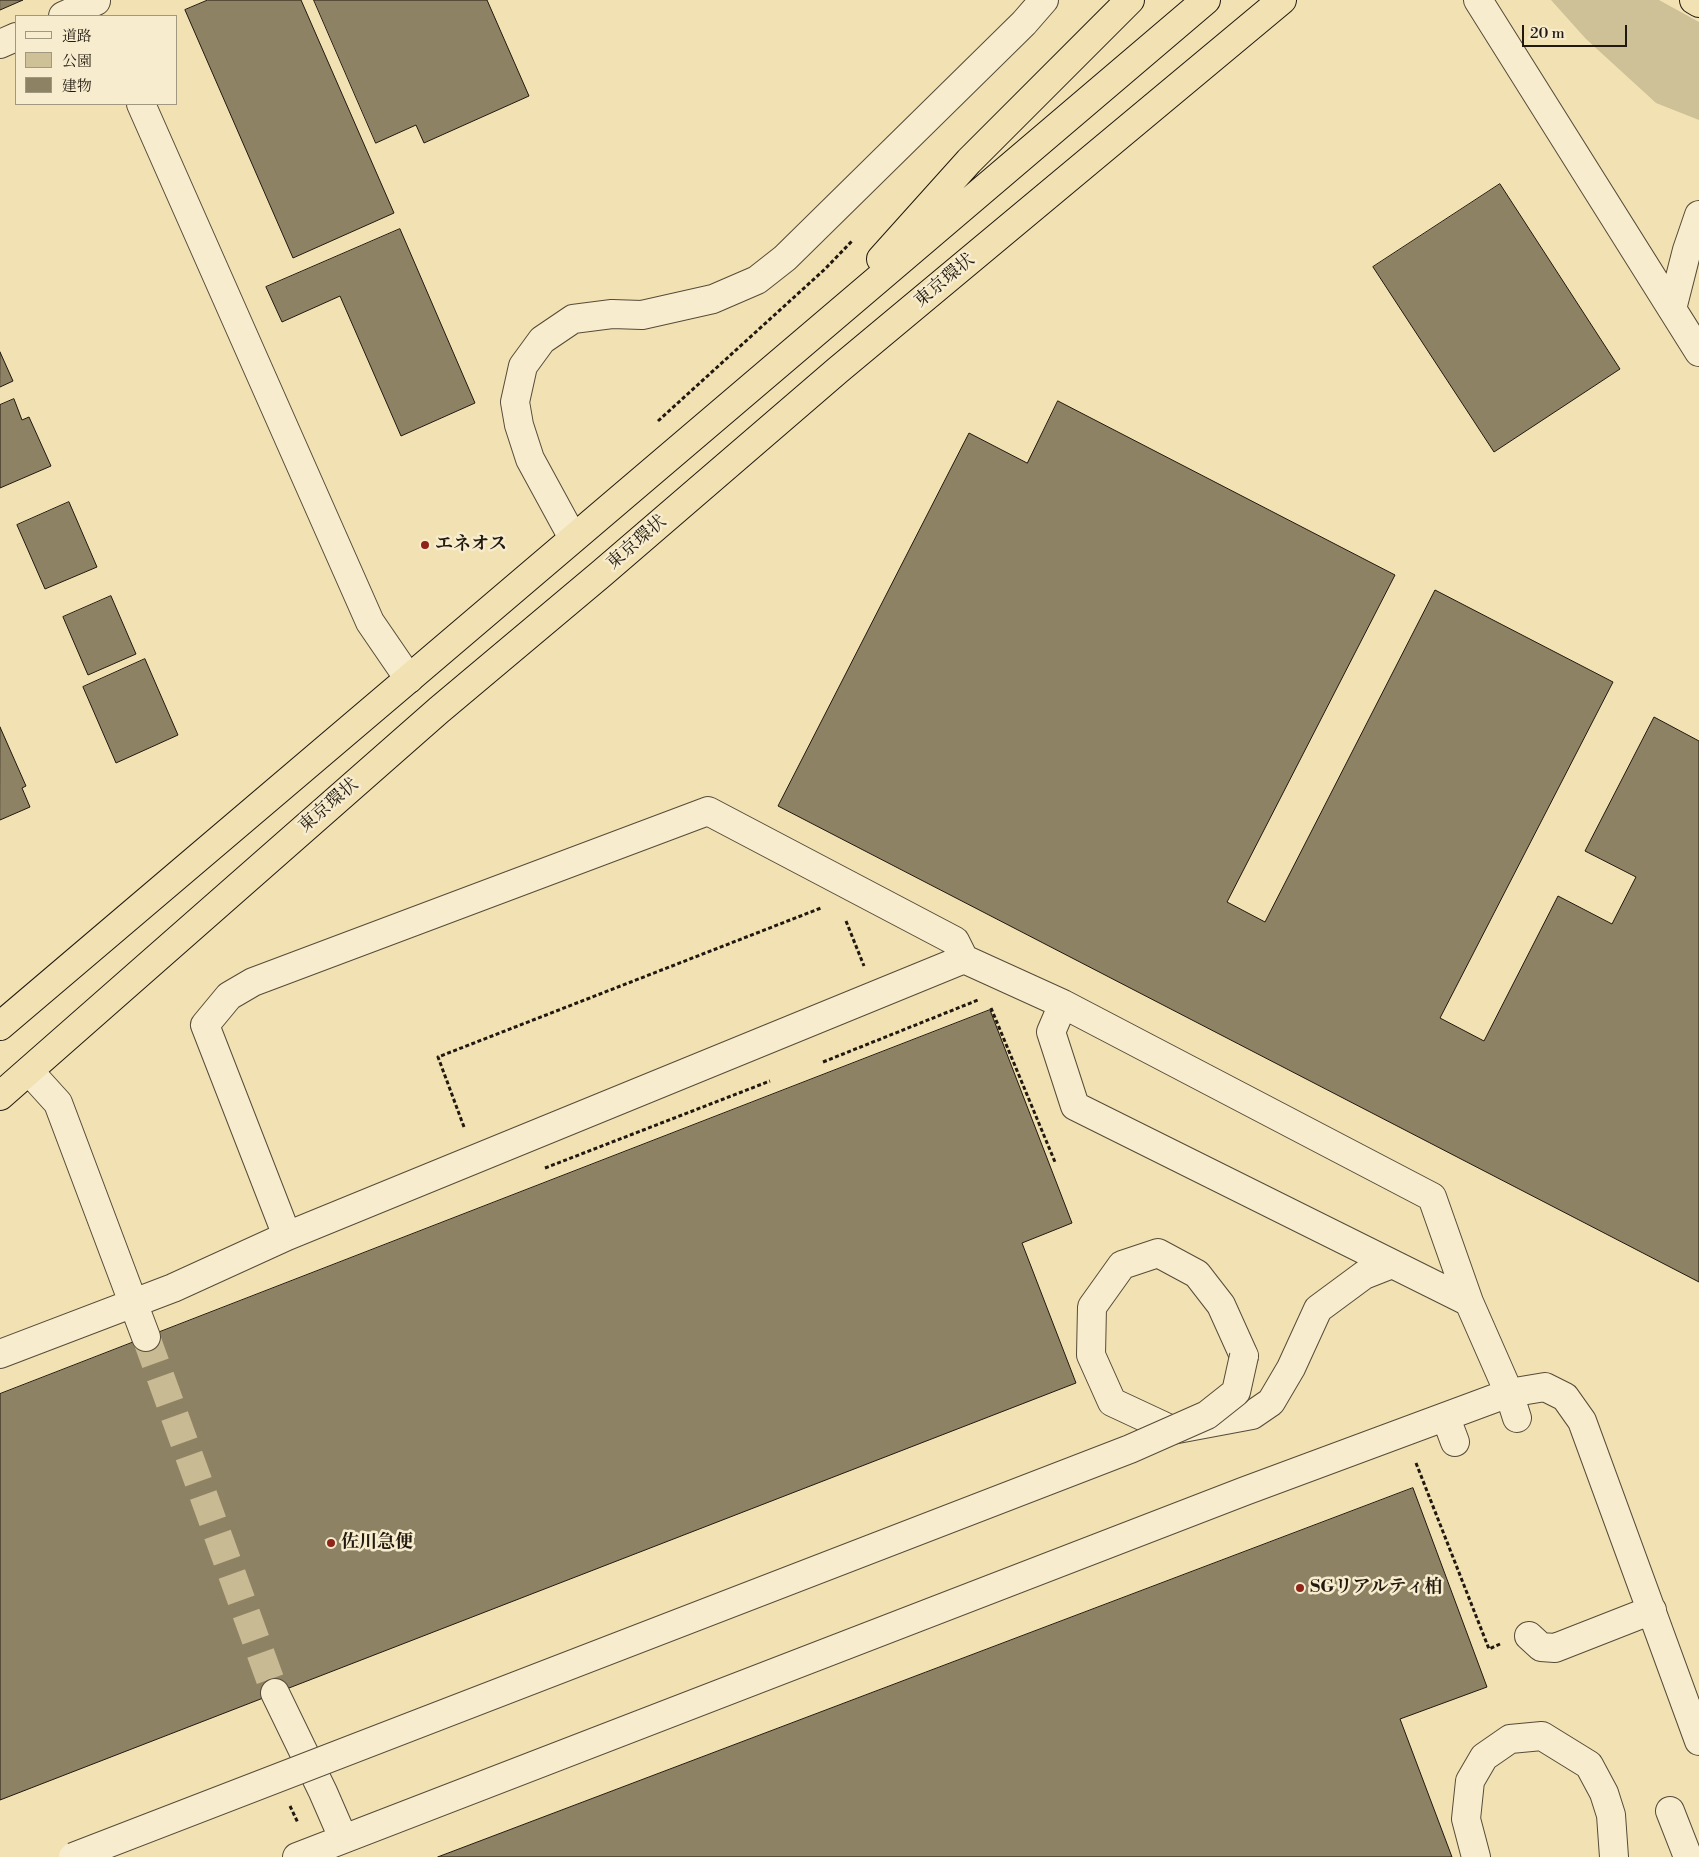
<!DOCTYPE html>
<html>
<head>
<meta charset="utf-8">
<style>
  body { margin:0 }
  #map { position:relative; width:1699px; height:1857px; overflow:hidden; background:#f2e2b3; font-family:"Libre Bodoni","Noto Serif JP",serif }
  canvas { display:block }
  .legend { position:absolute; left:15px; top:15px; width:162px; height:90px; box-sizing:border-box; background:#f7ecce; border:1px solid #a19882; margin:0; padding:6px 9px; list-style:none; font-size:15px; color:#21190f }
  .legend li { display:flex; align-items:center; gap:10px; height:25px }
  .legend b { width:25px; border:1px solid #a19882 }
  .scale { position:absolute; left:1522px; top:25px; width:105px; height:22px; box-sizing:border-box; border:2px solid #21190f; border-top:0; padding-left:6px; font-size:15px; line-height:18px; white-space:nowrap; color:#21190f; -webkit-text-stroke:4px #f7ecce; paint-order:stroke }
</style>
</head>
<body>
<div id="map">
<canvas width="1699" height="1857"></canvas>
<ul class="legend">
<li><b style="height:6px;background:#f7ecce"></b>道路</li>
<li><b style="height:14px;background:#cec097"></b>公園</li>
<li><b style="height:14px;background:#8e8264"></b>建物</li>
</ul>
<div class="scale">20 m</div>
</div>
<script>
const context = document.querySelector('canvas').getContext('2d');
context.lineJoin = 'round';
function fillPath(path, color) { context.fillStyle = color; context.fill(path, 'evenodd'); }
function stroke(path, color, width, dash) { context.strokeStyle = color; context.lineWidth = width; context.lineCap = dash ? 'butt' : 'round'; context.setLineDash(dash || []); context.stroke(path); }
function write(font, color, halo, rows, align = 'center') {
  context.font = font + ' "Libre Bodoni","Noto Serif JP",serif'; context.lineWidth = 5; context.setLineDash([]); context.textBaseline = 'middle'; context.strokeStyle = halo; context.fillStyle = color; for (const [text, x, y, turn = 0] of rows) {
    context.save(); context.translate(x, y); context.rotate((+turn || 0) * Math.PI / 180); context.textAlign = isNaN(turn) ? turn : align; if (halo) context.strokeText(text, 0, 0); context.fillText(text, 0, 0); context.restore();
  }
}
fillPath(new Path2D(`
  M1551 0H1659L1699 22V120L1656 103 1586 39Z`), '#cec097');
const building = new Path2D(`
  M0 0H23L0 10Z
  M208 0H301L394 213 293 258 185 10Z
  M314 0H487L529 96 424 143 416 125 376 143Z
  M1500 184 1620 369 1494 452 1373 267Z
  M400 229 475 403 401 436 340 296 282 322 266 287Z
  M0 352 13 381 0 387Z
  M14 399 22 420 29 417 51 466 0 488V405Z
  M1058 401 1395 575 1227 902 1265 922 1435 590 1613 682 1440 1018 1484 1041 1558 896 1612 924 1636 877 1585 851 1654 717 1699 741V1282L778 806 969 433 1027 463Z
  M69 502 97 567 45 589 17 525Z
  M111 596 136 654 88 675 63 617Z
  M145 659 178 735 116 763 83 687Z
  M0 727 26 786 22 788 30 807 0 820Z
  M990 1010 1072 1223 1022 1243 1076 1383 0 1800V1394Z
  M1413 1488 1487 1687 1400 1719 1452 1857H438Z`);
fillPath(building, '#8e8264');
stroke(building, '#21190f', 1);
stroke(new Path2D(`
  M146 1337 275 1693`), '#c8ba92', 28, [28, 14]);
const minor = new Path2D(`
  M1478 0 1699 352
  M63 16 96 1
  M0 44 16 37
  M141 104 370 622 409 679
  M1672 309 1687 250 1699 215
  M573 538 530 459 519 425 515 402 523 366 542 340 573 319 612 314 642 315 713 299 757 280 785 258 1024 23 1044 0
  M1063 1004 1051 1032 1075 1106 1469 1302
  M29 1071 58 1103 146 1337
  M287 1236 205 1025 229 996 253 982 708 811 955 941 964 959
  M0 1354 173 1288 287 1236 964 959 1063 1004 1432 1197 1469 1302 1509 1393 1517 1418
  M1244 1356 1221 1305 1197 1274 1158 1253 1122 1265 1092 1307 1091 1355 1112 1402 1172 1430 1252 1415 1271 1402 1291 1368 1318 1309 1364 1275 1392 1264
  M1446 1418 1455 1442
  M1529 1636 1541 1647 1555 1648 1652 1610
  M275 1693 323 1792 343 1838
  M1670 1811 1688 1857
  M297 1857 1245 1491 1509 1393 1545 1387 1565 1397 1582 1421 1699 1741
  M1476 1857 1466 1819 1470 1781 1484 1757 1510 1739 1542 1736 1589 1765 1604 1793 1611 1815 1614 1857`);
const highway = new Path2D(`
  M1694 0 1699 3
  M881 259 969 161 1130 0
  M0 1026C402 684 805 343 1206 0
  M0 1096 439 710 601 574 838 370 1282 0`);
stroke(minor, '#554b38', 30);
stroke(highway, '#21190f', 30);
stroke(new Path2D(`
  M658 421 825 269 853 240
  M846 921 864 966
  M991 1008 1055 1162
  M823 1062 978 1000
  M464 1127 438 1057 821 908
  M545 1168 770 1081
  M1416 1463 1489 1649 1500 1644
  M290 1806 298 1823`), '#21190f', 3, [4, 2.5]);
stroke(minor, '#f7ecce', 28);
stroke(highway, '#f2e2b3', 28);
const minorBridge = new Path2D(`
  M73 1857 1130 1449 1207 1415 1236 1392 1244 1356`);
stroke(minorBridge, '#554b38', 30, []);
stroke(minorBridge, '#f7ecce', 28);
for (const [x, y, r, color] of [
  [425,545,5,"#8f2418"],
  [331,1543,5,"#8f2418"],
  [1300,1588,5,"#8f2418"]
]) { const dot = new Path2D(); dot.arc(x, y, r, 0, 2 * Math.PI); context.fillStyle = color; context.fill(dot); stroke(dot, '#f7ecce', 2); }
write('18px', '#21190f', '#f7ecce', [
  ["東京環状",945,281,-40],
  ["東京環状",637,543,-41],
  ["東京環状",329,806,-41]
]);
write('bold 18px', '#21190f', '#f7ecce', [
  ["エネオス",435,545],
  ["佐川急便",341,1543],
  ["SGリアルティ柏",1310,1588]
], 'left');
</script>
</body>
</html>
